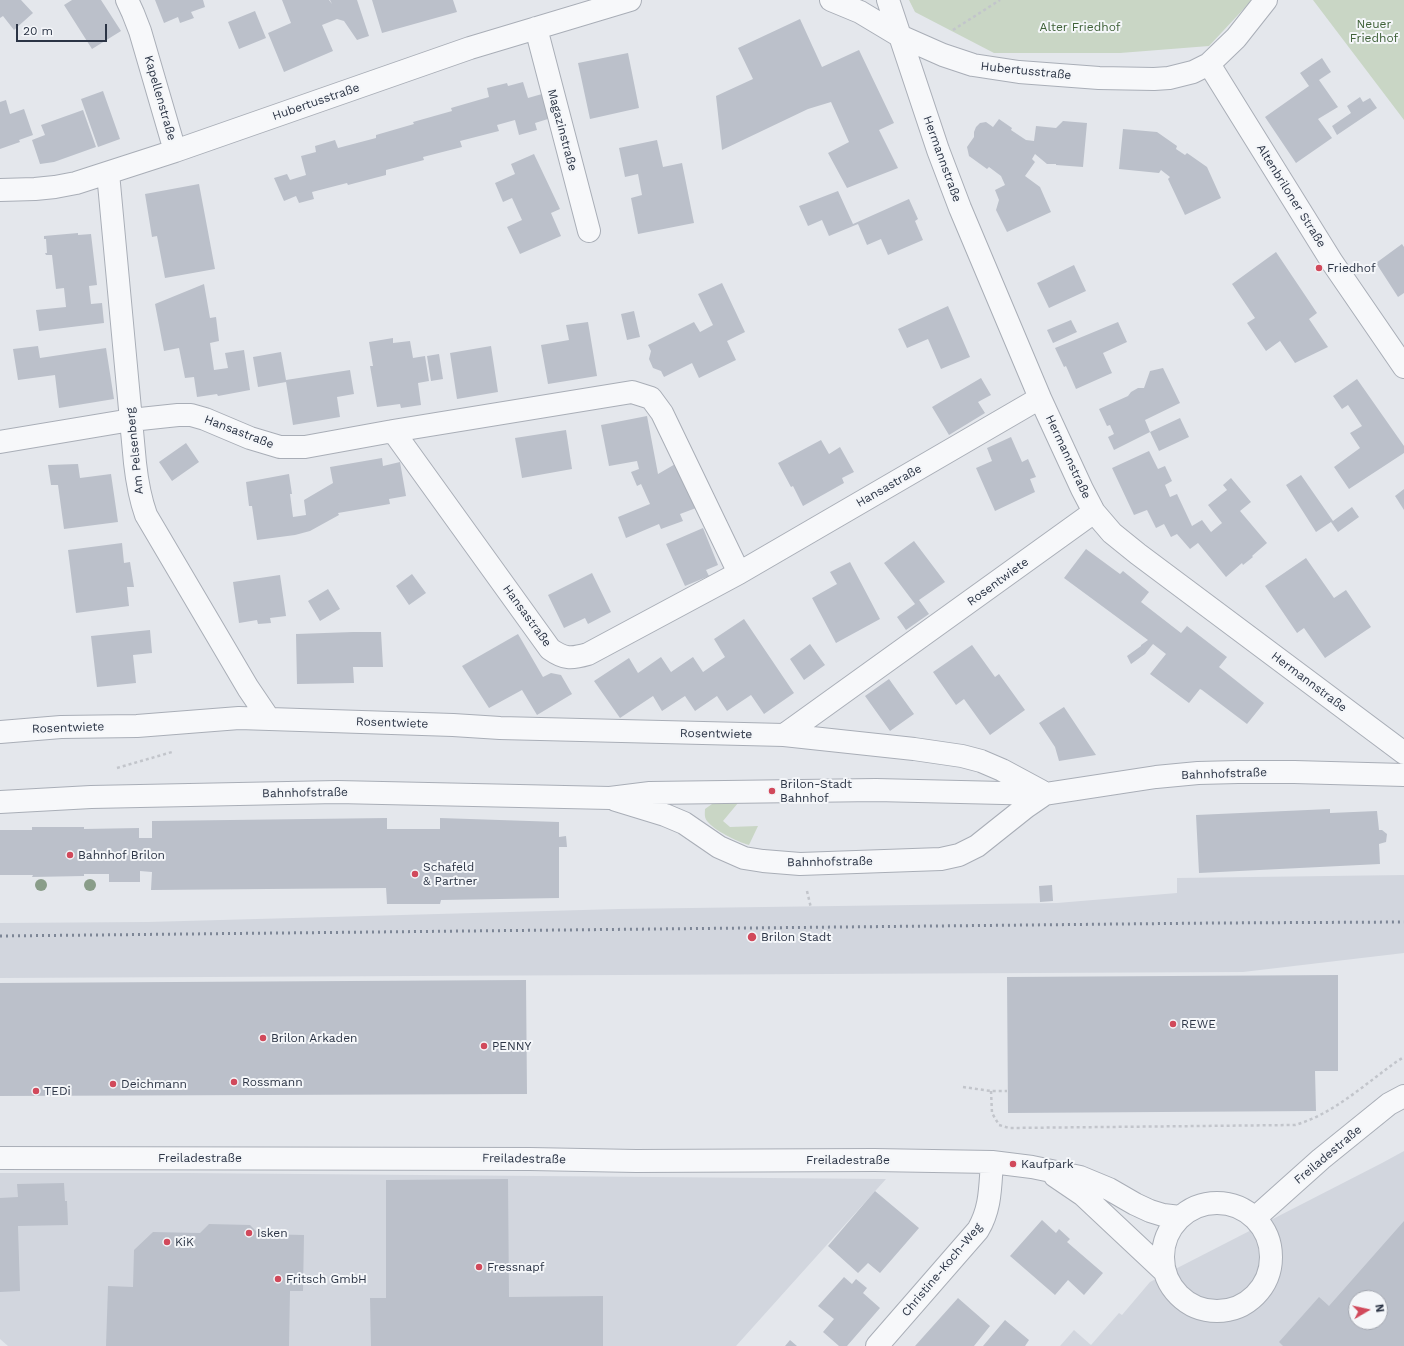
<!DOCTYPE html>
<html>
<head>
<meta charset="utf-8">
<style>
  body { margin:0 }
  #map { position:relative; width:1404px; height:1346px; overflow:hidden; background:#e4e7ec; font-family:"Work Sans",sans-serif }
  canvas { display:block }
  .north { position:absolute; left:1348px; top:1290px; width:40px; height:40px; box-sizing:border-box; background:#f4f6f9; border:1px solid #a4a8b1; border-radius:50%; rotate:81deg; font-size:11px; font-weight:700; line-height:16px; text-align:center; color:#2b3445 }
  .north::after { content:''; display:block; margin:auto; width:14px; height:18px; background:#d1495b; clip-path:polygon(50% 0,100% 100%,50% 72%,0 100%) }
  .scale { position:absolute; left:16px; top:24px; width:91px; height:18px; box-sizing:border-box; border:2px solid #2b3445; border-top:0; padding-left:5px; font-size:12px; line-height:14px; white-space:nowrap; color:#2b3445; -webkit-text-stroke:3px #f4f6f9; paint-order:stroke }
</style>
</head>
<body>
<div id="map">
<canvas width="1404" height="1346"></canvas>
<div class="north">N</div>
<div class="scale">20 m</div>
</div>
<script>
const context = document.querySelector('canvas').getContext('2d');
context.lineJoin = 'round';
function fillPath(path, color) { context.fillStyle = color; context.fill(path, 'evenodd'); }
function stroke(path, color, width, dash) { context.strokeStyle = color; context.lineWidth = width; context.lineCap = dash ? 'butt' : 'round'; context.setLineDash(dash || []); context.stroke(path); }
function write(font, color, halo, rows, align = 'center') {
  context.font = font + ' "Work Sans",sans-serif'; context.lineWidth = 4; context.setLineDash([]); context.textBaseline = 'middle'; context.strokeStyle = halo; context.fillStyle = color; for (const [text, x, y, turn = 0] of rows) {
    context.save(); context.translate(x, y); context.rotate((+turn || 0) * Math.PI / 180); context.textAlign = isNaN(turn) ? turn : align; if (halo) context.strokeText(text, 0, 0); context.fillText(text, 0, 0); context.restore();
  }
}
fillPath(new Path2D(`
  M1404 875V953L1243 972 0 978V923L148 922 619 909 1057 903 1177 893V878Z
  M1404 1151V1346H1060L1074 1330 1091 1345 1119 1313 1122 1315 1150 1282 1382 1163ZM1356 1298H1380V1322H1356Z
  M0 1173H188L886 1179 736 1346H8L0 1339Z`), '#d2d6de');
fillPath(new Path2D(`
  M909 0H1252L1209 46 1120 53H994L915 12Z
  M1313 0H1404V120Z
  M738 803 723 821 730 827 758 826 749 845C736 841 715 831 707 821 704 817 705 813 705 809L712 804Z`), '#c9d6c5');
fillPath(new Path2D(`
  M0 0H21L33 13 14 30 3 16 0 18Z
  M72 0H101L121 31 92 49 64 5Z
  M155 0H203L205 7 191 12 194 18 180 23 178 17 164 23Z
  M282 0H329L332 4 330 0H357L369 36 357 40 344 21 337 19 322 25 333 51 284 72 268 33 291 23Z
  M372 0H453L457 12 382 33Z
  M255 11 266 38 239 49 228 22Z
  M800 19 822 67 859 50 894 123 879 130 898 168 847 188 828 153 849 142 831 102 808 109 722 150 716 96 753 79 738 48Z
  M628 53 639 108 590 119 578 63Z
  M1322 58 1331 72 1319 80 1338 107 1318 119 1332 138 1296 163 1265 117 1309 86 1300 73Z
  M523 82 528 98 542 94 548 119 535 123 537 130 519 135 515 120 497 125 499 131 460 141 462 147 423 157 424 160 386 170V175L348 185 347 183 312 192 314 199 299 203 296 196 284 201 274 178 287 174 290 180 306 175 301 156 316 152 315 146 335 140 338 148 376 138V135L414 124 413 122 452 111 451 108 489 97 487 88 507 83 508 86Z
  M103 91 120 139 98 147 81 99Z
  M1360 97 1363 102 1370 98 1377 108 1337 135 1332 126 1351 113 1347 106Z
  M6 100 10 114 24 109 33 135 19 140 20 142 0 149V102Z
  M83 110 96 147 54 162 40 164 32 140 45 135 41 125Z
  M999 119 1012 128 1011 130 1026 140 1034 141 1036 126 1056 128 1063 121 1087 123 1083 167 1056 165V164H1047L1035 154 1032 159 1035 162 1025 176 1040 187 1051 212 1007 232 996 210 999 200 995 190 1005 185 1001 176 989 167 987 169 969 156 967 147 974 137V132L976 127 980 123 986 122 993 127Z
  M1123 129 1157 132 1177 146 1176 149 1185 155 1187 153 1207 167 1221 198 1185 215 1168 179 1170 177 1161 170 1159 173 1119 169Z
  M657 140 663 167 682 163 694 223 638 234 631 198 642 195 638 174 625 177 619 148Z
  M534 154 560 209 551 213 561 236 520 254 507 227 522 220 512 198 503 202 495 183 515 174 511 164Z
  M199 184 215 269 165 278 157 236 152 237 145 194Z
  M838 191 853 224 909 199 918 219 915 221 923 240 888 255 881 239 867 245 858 224 829 236 822 220 808 226 799 206Z
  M78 233V235L91 234 97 285 89 286 91 304 102 303 104 323 39 331 36 310 66 307 64 288 56 289 52 255H46L45 253H47L46 239H44V236Z
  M1402 244 1404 247V293L1398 297 1376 263Z
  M1276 252 1317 313 1309 319 1328 347 1295 363 1280 341 1266 351 1247 323 1255 318 1232 284Z
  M1074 265 1086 291 1049 308 1037 283Z
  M722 283 745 332 727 341 736 360 699 378 692 363 664 377 661 371 653 368 649 359 651 351 648 345 694 322 700 332 713 325 698 294Z
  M204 284 210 318 216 317 219 341 210 343 214 370 228 368 225 353 244 350 250 390 218 396 217 394 197 397 194 377 185 378 179 348 164 351 155 304Z
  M948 306 970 357 941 369 928 339 907 348 898 329Z
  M634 311 640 337 627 340 621 314Z
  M1071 320 1077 332 1053 343 1047 330Z
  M588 322 597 376 548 384 541 345 569 340 566 325Z
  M1118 322 1127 342 1103 353 1112 373 1076 389 1066 366 1064 367 1055 348Z
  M393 338V343L410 341 413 358 425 356 429 381 418 383 421 405 401 408 400 404 377 407 370 366H373L369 342Z
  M38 346 40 358 106 348 114 399 59 408 55 375 18 380 13 349Z
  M491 346 498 392 457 399 450 353Z
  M281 352 286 380 350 370 354 394 337 397 340 417 293 425 286 382 258 387 253 357Z
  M439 354 443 379 431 381 427 356Z
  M1163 368 1180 403 1145 420 1150 432 1114 450 1108 437 1114 434 1110 425 1107 426 1099 409 1128 396 1131 392 1138 388H1144L1150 371Z
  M981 378 991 395 978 402 985 413 949 435 932 407Z
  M1357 379 1404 446V453L1349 489 1334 467 1360 448 1350 433 1362 426 1348 405 1342 409 1333 396Z
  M647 416 658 474 677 463 696 508 680 514 683 521 661 529 659 524 626 538 618 517 650 504 641 484 637 486 631 472 639 469 637 461 609 466 601 425Z
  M1180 418 1189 437 1159 451 1150 432Z
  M566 430 572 469 522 478 515 438Z
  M1011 437 1022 462 1028 459 1036 477 1030 479 1035 492 995 511 976 468 992 461 987 448Z
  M821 440 829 454 840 447 854 472 842 478 844 483 803 506 793 486 791 487 778 463Z
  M186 443 199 462 172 481 159 462Z
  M1149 451 1158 469 1165 466 1172 481 1165 485 1170 497 1177 494 1192 526 1202 520 1211 532 1222 523 1208 505 1227 490 1223 485 1231 478 1251 502 1240 511 1267 543 1252 556 1253 557 1243 565 1242 563 1226 577 1198 543 1190 549 1177 534 1171 537 1164 524 1156 528 1147 510 1134 515 1112 468Z
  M382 458 383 466 400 462 406 496 389 499 390 504 338 513 339 515 310 531 295 535 257 540 252 506H249L246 482 289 474 292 494H290L293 517 306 515 304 500 333 483 330 467Z
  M78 464 80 478 111 474 118 522 64 529 58 485H51L48 465Z
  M1301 475 1333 521 1352 507 1359 517 1338 532 1331 522 1316 532 1286 485Z
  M1404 489V510L1395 496Z
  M703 528 718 565 706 570 709 576 685 586 666 544Z
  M914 541 945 582 919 600 929 614 906 630 897 617 915 604 884 563Z
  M122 543 124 563 130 562 134 587H127L129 606 76 613 68 550Z
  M1086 549 1120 574 1123 571 1149 592 1141 602 1181 633 1187 626 1227 657 1219 667 1264 703 1247 724 1202 690 1200 689 1189 703 1150 674 1166 654 1153 644 1145 654 1131 664 1127 656 1141 646V645L1148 640 1064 578Z
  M1306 558 1334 598 1346 590 1371 627 1325 658 1304 628 1297 633 1265 586Z
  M850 562 880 619 836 643 812 598 837 584 830 572Z
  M592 573 611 612 588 624 585 618 564 628 548 595Z
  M412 574 426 593 409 605 396 586Z
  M280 575 286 616 270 618 271 623 258 624 257 620 239 623 233 582Z
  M328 589 340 609 320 621 308 601Z
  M744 619 794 693 764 714 751 695 727 711 717 696 695 711 685 696 662 711 653 696 620 718 594 681 629 658 638 673 661 657 671 672 693 657 703 672 725 657 714 639Z
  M150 630 152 653 133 655 136 683 97 687 91 636Z
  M353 632H381L383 667H353L354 683 297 684 296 634Z
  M518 634 543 677 551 673 561 675 572 694 537 715 522 690 489 708 462 666Z
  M810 644 825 665 804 680 790 659Z
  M972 645 995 677 999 674 1025 710 990 735 964 699 956 705 933 672Z
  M889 679 914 714 890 731 865 696Z
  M1064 707 1096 755 1059 761 1055 747 1039 723Z
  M1330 809V813L1377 811 1379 830H1382L1387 834 1386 842 1379 844 1380 864 1199 873 1196 815Z
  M387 818V829H440V818L559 822V837L566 836 567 847H559V898L441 900 440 904H387L386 888 151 890 152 872 140 871V882H109V874H84V876L32 877 33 875H0V830H32V827H84V829L139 828V838H152V821Z
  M1052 885 1053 901 1040 902 1039 886Z
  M1338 975V1071H1315L1316 1111 1008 1113 1007 977Z
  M526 980 527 1094 0 1096V983Z
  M508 1179 509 1297 603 1296V1346H371L370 1298H386V1180Z
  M64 1183 65 1201H67L68 1225 18 1226 20 1291 0 1292V1198L18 1197 17 1184Z
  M875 1191 919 1228 880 1273 868 1263 858 1273 828 1246Z
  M1042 1220 1056 1233 1059 1229 1070 1239 1067 1242 1103 1273 1084 1295 1068 1280 1055 1295 1010 1256Z
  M1404 1221V1346H1283L1279 1342 1319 1297 1329 1306ZM1356 1298H1380V1322H1356Z
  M209 1224 250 1225 259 1234 304 1235 303 1291H290L289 1346H106L108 1286 133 1287 134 1250 153 1232 200 1233Z
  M844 1277 852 1284 856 1279 867 1288 863 1293 880 1308 847 1346H839L823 1332 834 1319 818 1306Z
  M958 1298 990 1326 974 1346H915Z
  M1005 1320 1029 1340 1025 1346H983Z
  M790 1340 797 1346H785Z`), '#bbc0ca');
const minor = new Path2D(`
  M127 0 133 13 140 31 175 151
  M831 0 860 12 900 36 943 55 973 65 1019 72 1099 78 1154 79 1169 78 1193 72 1209 64 1236 38 1266 0
  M888 0 938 150 960 208 1040 398 1082 489 1094 512 1112 533 1138 554 1404 753
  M536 28 589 231
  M1209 64 1332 262 1404 367
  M108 173 135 463C137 481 140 498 146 515L248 688 269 719
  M0 190 35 189 55 187 76 183 175 151 470 48 630 0
  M393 431 550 649C564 659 571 659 588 654L739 573
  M0 442 131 420 178 415H191L205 419 250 438 280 447H305L393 431 632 392 651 398 662 413 739 573 1040 398
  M0 732 61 727 137 726 239 718 453 725 500 728 784 735 914 749 962 756 981 761 1002 770 1041 791
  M784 735 1094 512
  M616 800 665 815 684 823 719 847 744 858 763 861 800 864 941 859 959 855 977 846 1026 807 1045 794
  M0 802 91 797 337 792 610 798 650 793 876 790 1045 794 1156 777 1198 773 1238 772H1294L1404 775
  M0 1158 530 1159 636 1161 874 1160 992 1162 1032 1167 1080 1177 1109 1189 1135 1204 1150 1211 1163 1215 1180 1217
  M1055 1176 1083 1195 1164 1271
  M1163 1257a54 54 0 1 1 108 0a54 54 0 1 1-108 0Z
  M1255 1218 1321 1159 1389 1104 1404 1096
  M877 1346 978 1230C991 1208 990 1187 992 1162`);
stroke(minor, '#a9aeb7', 24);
stroke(new Path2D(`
  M953 30 1000 0
  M117 768 172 752
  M807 891 811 908
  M963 1087 991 1091H1007
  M991 1091 992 1113 999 1125 1009 1128 1295 1125C1333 1114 1364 1085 1396 1062L1404 1057`), '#c2c5cb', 2.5, [3, 3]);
stroke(minor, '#f7f8fa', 22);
stroke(new Path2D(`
  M0 936 1215 923 1404 922`), '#7d8696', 3, [2, 4]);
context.fillStyle = '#899d89';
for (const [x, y] of [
  [41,885],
  [90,885]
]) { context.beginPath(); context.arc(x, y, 6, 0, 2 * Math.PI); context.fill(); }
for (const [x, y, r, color] of [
  [1319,268,4,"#d1495b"],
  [772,791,4,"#d1495b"],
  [70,855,4,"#d1495b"],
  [415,874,4,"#d1495b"],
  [752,937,5,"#d1495b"],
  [1173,1024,4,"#d1495b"],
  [263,1038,4,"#d1495b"],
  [484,1046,4,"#d1495b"],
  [234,1082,4,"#d1495b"],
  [113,1084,4,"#d1495b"],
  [36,1091,4,"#d1495b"],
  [1013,1164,4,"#d1495b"],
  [249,1233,4,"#d1495b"],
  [167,1242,4,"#d1495b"],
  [479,1267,4,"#d1495b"],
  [278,1279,4,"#d1495b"]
]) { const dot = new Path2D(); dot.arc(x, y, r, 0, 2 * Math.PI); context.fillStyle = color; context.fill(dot); stroke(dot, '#f4f6f9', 1.5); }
write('12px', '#3f6138', '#f4f6f9', [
  ["Neuer",1374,24],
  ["Friedhof",1374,38],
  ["Alter Friedhof",1080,27]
]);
write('12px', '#2b3445', '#f4f6f9', [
  ["Hubertusstraße",1026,71,6],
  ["Kapellenstraße",160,98,74],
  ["Hubertusstraße",316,102,-19],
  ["Magazinstraße",562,130,75],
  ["Hermannstraße",942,159,70],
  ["Altenbriloner Straße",1291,196,58],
  ["Hansastraße",239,432,21],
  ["Am Pelsenberg",135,451,-96],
  ["Hermannstraße",1068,457,65],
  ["Hansastraße",889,486,-30],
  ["Rosentwiete",998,582,-36],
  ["Hansastraße",527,616,54],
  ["Hermannstraße",1309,682,37],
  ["Rosentwiete",392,723,2],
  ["Rosentwiete",68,728,-2],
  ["Rosentwiete",716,734,1],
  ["Bahnhofstraße",1224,774,-2],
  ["Bahnhofstraße",305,793,-1],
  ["Bahnhofstraße",830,862,-1],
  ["Freiladestraße",1328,1155,-40],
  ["Freiladestraße",200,1158],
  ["Freiladestraße",524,1159,1],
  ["Freiladestraße",848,1160],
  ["Christine-Koch-Weg",942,1270,-50]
]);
write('12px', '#2b3445', '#f4f6f9', [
  ["Friedhof",1327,268],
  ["Brilon-Stadt",780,784],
  ["Bahnhof",780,798],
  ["Bahnhof Brilon",78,855],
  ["Schafeld",423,867],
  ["& Partner",423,881],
  ["Brilon Stadt",761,937],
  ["REWE",1181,1024],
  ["Brilon Arkaden",271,1038],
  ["PENNY",492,1046],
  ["Rossmann",242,1082],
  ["Deichmann",121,1084],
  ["TEDi",44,1091],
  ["Kaufpark",1021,1164],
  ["Isken",257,1233],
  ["KiK",175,1242],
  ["Fressnapf",487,1267],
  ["Fritsch GmbH",286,1279]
], 'left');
</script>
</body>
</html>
